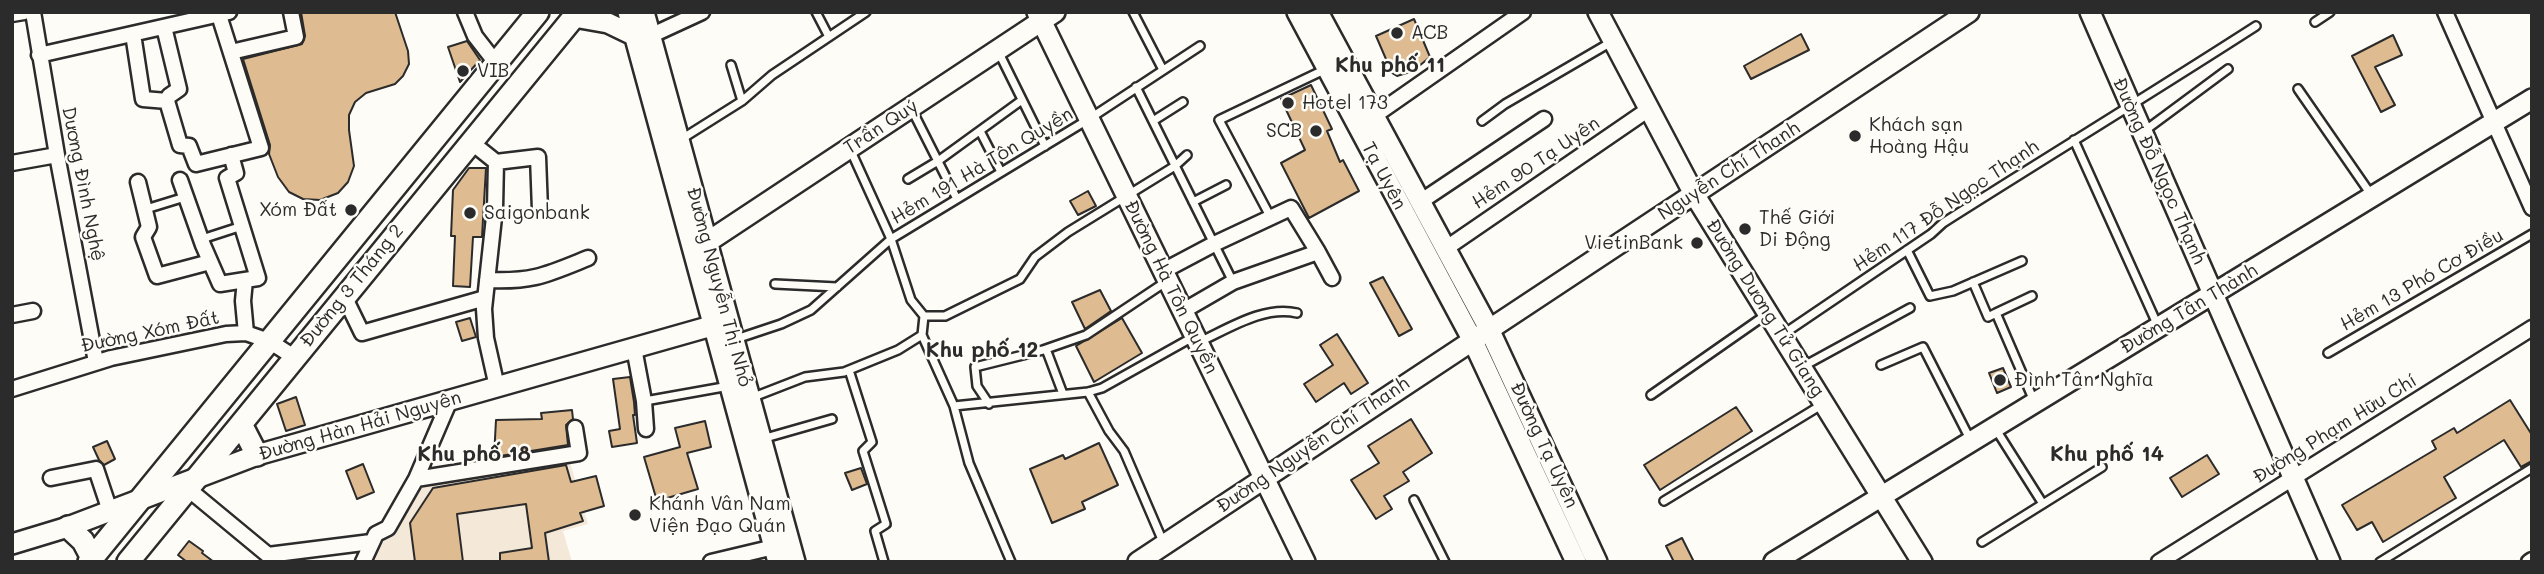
<!DOCTYPE html>
<html>
<head>
<meta charset="utf-8">
<style>
  body { margin:0 }
  #map { position:relative; width:2544px; height:574px; overflow:hidden; background:#fdfcf7; font-family:Mali,sans-serif }
  canvas { display:block }
  .frame { position:absolute; inset:0; border:14px solid #2b2b2b; pointer-events:none }
</style>
</head>
<body>
<div id="map">
<canvas width="2544" height="574"></canvas>
<div class="frame"></div>
</div>
<script>
const context = document.querySelector('canvas').getContext('2d');
context.lineJoin = 'round';
function fillPath(path, color) { context.fillStyle = color; context.fill(path, 'evenodd'); }
function stroke(path, color, width, dash) { context.strokeStyle = color; context.lineWidth = width; context.lineCap = dash ? 'butt' : 'round'; context.setLineDash(dash || []); context.stroke(path); }
function write(font, color, halo, rows, align = 'center') {
  context.font = font + ' Mali,sans-serif'; context.lineWidth = 5; context.setLineDash([]); context.textBaseline = 'middle'; context.strokeStyle = halo; context.fillStyle = color; for (const [text, x, y, turn = 0] of rows) {
    context.save(); context.translate(x, y); context.rotate((+turn || 0) * Math.PI / 180); context.textAlign = isNaN(turn) ? turn : align; if (halo) context.strokeText(text, 0, 0); context.fillText(text, 0, 0); context.restore();
  }
}
fillPath(new Path2D(`
  M569 459 588 524 563 531 572 562H367L380 535 386 537 422 483Z`), '#f4e8d8');
const building = new Path2D(`
  M301 12H395L408 51 409 64 403 76 395 84 366 93 355 102 349 115V130L354 166 348 182 338 193 320 200 303 199 289 192 278 177 269 154 270 145 243 59 302 44 305 36Z
  M1414 19 1430 57 1413 71 1397 76 1392 73 1376 36Z
  M1801 34 1809 50 1751 79 1744 66Z
  M2393 35 2402 55 2375 67 2395 105 2381 112 2352 56Z
  M467 41 480 60 460 82 448 47Z
  M1311 85 1332 129 1327 131 1340 162 1343 160 1359 191 1309 218 1281 163 1305 150 1281 99Z
  M469 168H486L482 237H473L470 287 453 286 455 236H451L453 190Z
  M1088 191 1096 206 1078 215 1070 201Z
  M1383 277 1412 329 1399 336 1370 283Z
  M1100 290 1111 311 1085 329 1072 302Z
  M470 318 476 337 462 341 456 322Z
  M1122 318 1142 353 1094 382 1076 346Z
  M1337 334 1368 383 1351 394 1344 383 1316 402 1304 384 1333 365 1320 345Z
  M2003 368 2011 387 1997 393 1989 373Z
  M630 377 634 402 635 415H633L637 443 612 447 609 431 620 429 613 379Z
  M296 397 305 425 286 431 277 404Z
  M2510 400 2532 435V461L2521 467 2504 440 2444 477 2456 498 2383 542 2372 522 2357 530 2342 505 2436 449 2432 441 2454 428 2457 433Z
  M1736 407 1752 431 1660 490 1644 465Z
  M572 410 573 419 566 425 568 445 494 457 496 420 542 419 541 413Z
  M1411 419 1432 453 1403 472 1409 481 1384 496 1392 509 1376 519 1351 480 1379 463 1368 446Z
  M705 421 711 447 687 453 698 489 657 501 644 457 680 447 675 428Z
  M107 441 115 459 104 465 99 460 93 447Z
  M1099 443 1118 485 1082 502 1085 509 1052 523 1030 469 1063 455 1065 459Z
  M2207 455 2219 474 2182 497 2170 478Z
  M363 464 374 492 357 499 346 471Z
  M566 465 571 482 596 476 604 506 580 513 583 521 545 533 549 562H500V553L532 548 526 504 457 514 463 562H415L410 523 433 488Z
  M861 468 867 484 852 490 845 473Z
  M1682 538 1694 562H1674L1666 546Z
  M189 541 203 551 202 553 214 562H187L178 555Z`);
fillPath(building, '#debb90');
stroke(building, '#2b2b2b', 2);
const lane = new Path2D(`
  M816 12 829 37
  M1133 12 1163 70
  M2315 22 2330 12
  M998 51 1045 146
  M731 65 742 101
  M1136 87 1233 282
  M2298 89 2372 196
  M911 108 957 199
  M1153 121 1183 102
  M1482 121 1505 104 1613 41
  M980 131 1001 172
  M2143 132 2228 69
  M680 140 742 101 772 75 866 12
  M2074 140 2158 326
  M850 149 891 239 911 300 924 316 922 335 954 406 969 463 1011 562
  M908 179 938 161 1022 100
  M1193 202 1226 185
  M146 209 185 197
  M1271 218 1219 120 1326 69
  M202 239 242 226
  M1907 250 1930 296 1953 291 2022 261
  M1973 282 1988 317 1996 313 2034 401
  M775 284 837 287
  M1996 313 2032 296
  M924 316H945L1020 279 1035 257 1068 232 1175 166 1187 155
  M1782 335 1931 234 1943 223C2047 157 2152 93 2256 26
  M736 339 781 324 811 310 891 239 1089 119 1200 46
  M1199 342C1228 329 1264 305 1297 313
  M1046 349 1063 394
  M2328 353 2532 234
  M1881 365 1923 347 1971 441
  M1802 367 1910 308
  M849 370 872 442 863 451 886 524 875 531 884 562
  M1088 392 1109 431 1124 451 1164 544
  M1651 395 1767 314
  M751 398 805 377 844 372 898 350 922 335
  M645 401 729 386
  M989 404 977 386 975 367 1043 350 1086 335 1167 281
  M954 406 1088 392 1102 388 1193 337
  M1995 428 2043 504
  M762 439 832 419
  M1414 500 1445 562
  M1664 501 1823 404
  M1982 542 2102 467
  M2380 562 2532 468`);
const street = new Path2D(`
  M33 12 57 155 96 362
  M465 12 475 36 496 63
  M2445 12 2532 208
  M12 14 24 12
  M164 27 179 89 169 96 167 101
  M133 34 143 99 167 101 180 145 189 146 196 164 261 148 218 12
  M650 36 702 12
  M231 52 296 37 291 12
  M39 55 229 12
  M1374 116 1523 12
  M471 142 496 162 495 208 484 309 486 338 497 387
  M231 155 236 173 227 178 258 278 245 280 243 301 246 333
  M496 162 538 157 540 210
  M12 163 57 155
  M180 180 203 245 220 284 245 280
  M138 182 149 227 143 237 157 276 210 262
  M1420 202 1544 119
  M1445 249 1649 109
  M1163 271 1214 244 1291 208 1318 252
  M487 280C533 282 546 275 588 258
  M344 296 362 333 485 298
  M1183 311 1233 282 1318 252 1332 278
  M12 315 33 311
  M634 348 644 401 646 429
  M12 389 111 358 226 334 246 333 269 341 294 357
  M51 478 96 469 110 511
  M416 479 579 453 575 428
  M187 488 268 555 371 542
  M363 562 376 534 388 528 416 479 450 400
  M711 562 774 547
  M2159 562 2532 328
  M2529 562 2532 560`);
const secondary = new Path2D(`
  M628 12 778 562
  M644 12 795 562
  M1037 12 1305 562
  M1297 12 1472 339 1576 562
  M1318 12 1489 329 1597 562
  M1598 12 1694 194 1922 562
  M2090 12 2330 562
  M574 17 608 23 635 36
  M697 249 1055 12
  M12 544 68 527 257 455 729 321
  M1138 562 1969 12
  M1774 562 2532 99`);
const primary = new Path2D(`
  M241 424 257 455
  M68 527 83 541 92 558
  M89 562 538 12
  M128 562 578 12`);
stroke(lane, '#2b2b2b', 12);
stroke(street, '#2b2b2b', 19);
stroke(secondary, '#2b2b2b', 24);
stroke(primary, '#2b2b2b', 26);
stroke(lane, '#fdfcf7', 7);
stroke(street, '#fdfcf7', 14);
stroke(secondary, '#fdfcf7', 19);
stroke(primary, '#fdfcf7', 21);
for (const [x, y, r, color] of [
  [1397,33,7,"#2b2b2b"],
  [463,71,7,"#2b2b2b"],
  [1288,103,7,"#2b2b2b"],
  [1316,131,7,"#2b2b2b"],
  [1855,136,7,"#2b2b2b"],
  [351,210,7,"#2b2b2b"],
  [470,213,7,"#2b2b2b"],
  [1745,229,7,"#2b2b2b"],
  [1697,243,7,"#2b2b2b"],
  [2000,380,7,"#2b2b2b"],
  [635,515,7,"#2b2b2b"]
]) { const dot = new Path2D(); dot.arc(x, y, r, 0, 2 * Math.PI); context.fillStyle = color; context.fill(dot); stroke(dot, '#fdfcf7', 2.5); }
write('19px', '#2b2b2b', '#fdfcf7', [
  ["ACB",1411,33],
  ["VIB",477,71],
  ["Hotel 173",1302,103],
  ["Khách sạn",1869,125],
  ["Hoàng Hậu",1869,147],
  ["SCB",1302,131,"right"],
  ["Xóm Đất",337,210,"right"],
  ["Saigonbank",484,213],
  ["Thế Giới",1759,218],
  ["Di Động",1759,240],
  ["VietinBank",1683,243,"right"],
  ["Đình Tân Nghĩa",2014,380],
  ["Khánh Vân Nam",649,504],
  ["Viện Đạo Quán",649,526]
], 'left');
write('19px', '#2b2b2b', '#fdfcf7', [
  ["Trần Quý",881,127,-33],
  ["Hẻm 90 Tạ Uyên",1536,163,-34],
  ["Hẻm 191 Hà Tôn Quyền",982,166,-31],
  ["Nguyễn Chí Thanh",1729,171,-33],
  ["Đường Đỗ Ngọc Thạnh",2159,171,66],
  ["Tạ Uyên",1384,176,62],
  ["Dương Đình Nghệ",83,184,79],
  ["Hẻm 117 Đỗ Ngọc Thạnh",1946,206,-34],
  ["Hẻm 13 Phó Cơ Điều",2422,280,-30],
  ["Đường 3 Tháng 2",352,286,-51],
  ["Đường Nguyễn Thị Nhỏ",719,287,75],
  ["Đường Hà Tôn Quyền",1171,287,64],
  ["Đường Dương Tử Giang",1765,308,58],
  ["Đường Tân Thành",2189,309,-31],
  ["Đường Xóm Đất",150,332,-12],
  ["Đường Hàn Hải Nguyên",360,426,-16],
  ["Đường Phạm Hữu Chí",2335,429,-32],
  ["Đường Nguyễn Chí Thanh",1313,445,-34],
  ["Đường Tạ Uyên",1544,445,65]
]);
write('bold 21px', '#2b2b2b', '#fdfcf7', [
  ["Khu phố 11",1390,66],
  ["Khu phố 12",982,351],
  ["Khu phố 18",474,455],
  ["Khu phố 14",2107,455]
]);
</script>
</body>
</html>
